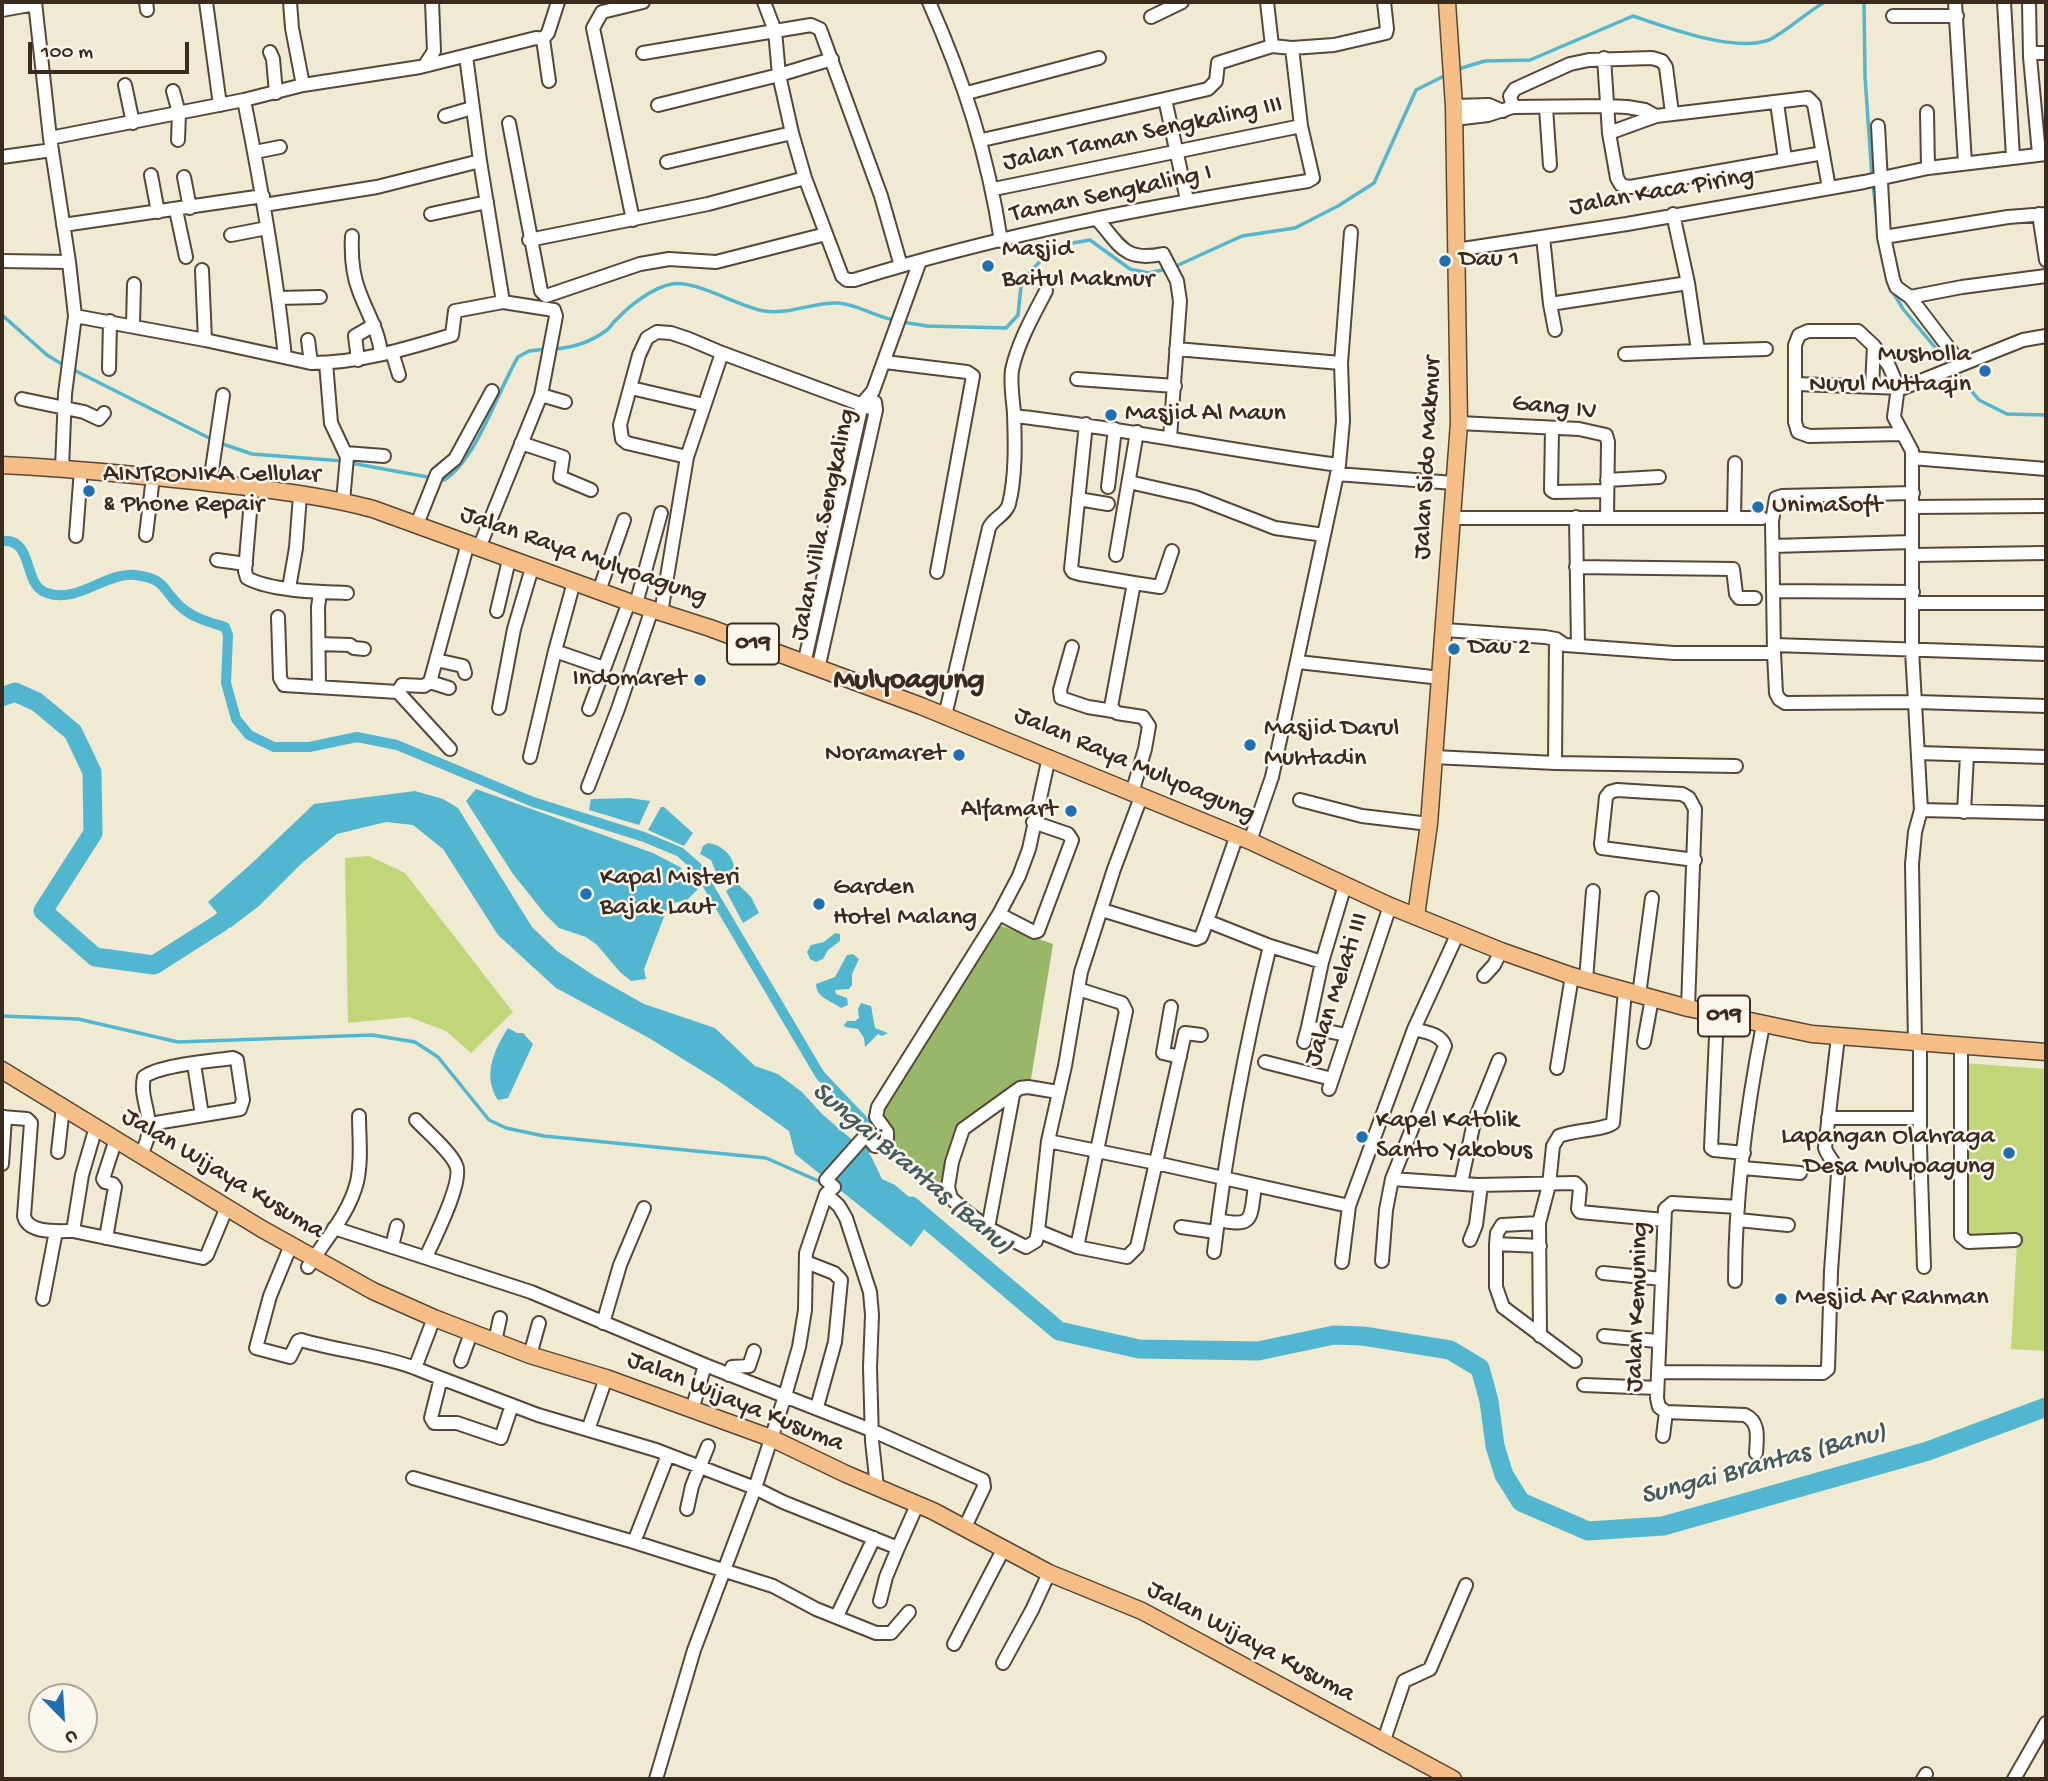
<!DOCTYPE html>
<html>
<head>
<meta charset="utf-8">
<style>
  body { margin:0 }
  #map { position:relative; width:2048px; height:1781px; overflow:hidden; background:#efead1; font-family:"Gochi Hand",sans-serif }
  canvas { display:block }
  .frame { position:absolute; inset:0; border:4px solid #3b2a1e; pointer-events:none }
  .north { position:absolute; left:28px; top:1683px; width:70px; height:70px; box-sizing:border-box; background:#fbf7ec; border:2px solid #aea59a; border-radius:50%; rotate:156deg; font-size:19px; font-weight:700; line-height:28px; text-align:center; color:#3b2a1e }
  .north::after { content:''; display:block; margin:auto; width:24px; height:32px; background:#1f6fb2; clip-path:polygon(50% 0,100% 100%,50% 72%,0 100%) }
  .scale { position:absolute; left:28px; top:42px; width:161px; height:32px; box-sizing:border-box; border:4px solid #3b2a1e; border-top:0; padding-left:9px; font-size:21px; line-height:24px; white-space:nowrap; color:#3b2a1e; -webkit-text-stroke:5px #fbf7ec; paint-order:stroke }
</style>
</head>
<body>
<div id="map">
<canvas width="2048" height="1781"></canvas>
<div class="frame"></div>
<div class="north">U</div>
<div class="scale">100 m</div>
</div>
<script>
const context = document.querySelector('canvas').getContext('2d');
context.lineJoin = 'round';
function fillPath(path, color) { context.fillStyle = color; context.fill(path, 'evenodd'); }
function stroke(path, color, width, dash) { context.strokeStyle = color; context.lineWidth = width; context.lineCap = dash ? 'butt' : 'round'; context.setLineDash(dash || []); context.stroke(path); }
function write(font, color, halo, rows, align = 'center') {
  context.font = font + ' "Gochi Hand",sans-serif'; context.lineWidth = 5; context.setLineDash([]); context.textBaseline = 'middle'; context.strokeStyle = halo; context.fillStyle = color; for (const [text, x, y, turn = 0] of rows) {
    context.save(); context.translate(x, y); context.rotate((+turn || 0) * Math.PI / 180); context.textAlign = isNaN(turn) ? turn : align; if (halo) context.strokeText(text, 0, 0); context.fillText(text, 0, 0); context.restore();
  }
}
fillPath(new Path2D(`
  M369 856 405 873 513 1012 471 1053 446 1031 409 1017 348 1023 345 858Z
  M1964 1063 2046 1069V1351L2011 1349 2017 1243H2021L2018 1238H1967Z`), '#c1d679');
fillPath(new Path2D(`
  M999 925 1053 944 1031 1079 971 1115 954 1135 945 1197 891 1151 893 1137 881 1112Z`), '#98b769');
fillPath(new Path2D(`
  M476 789 653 853 680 867 698 889 687 900 674 903 667 909 644 969 646 979 631 981 620 972 597 945 586 937 559 928 545 914 513 874 466 801Z
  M415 791 443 799 458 808 532 927 557 951 596 977 644 1004 715 1028 755 1066 778 1074 802 1092 822 1114 871 1156 882 1179 895 1185 933 1217 911 1247 795 1154 789 1131 720 1082 649 1038 556 988 498 935 443 849 413 825 386 822 337 834 302 863 259 906 230 928 208 902 251 864 314 804Z
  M629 798 650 801 639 825 589 810 591 799Z
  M661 807H664L693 833 684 846 648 830Z
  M708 843C721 845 731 853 734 866L731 873 723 876 716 872 711 860 700 854 703 846Z
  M737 883 751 897 759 913 743 923 726 891Z
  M835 933 840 934V941L828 950 823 959 816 962 810 959 807 952 811 945 824 942Z
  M853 954 859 959 852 974V985L849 989 835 990 836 994 847 998 848 1005 841 1008C832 1001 816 998 816 984L835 977 847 955Z
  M861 1003 871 1006 875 1028 888 1033 882 1036 878 1034 865 1047 864 1038 858 1029 845 1027 844 1025 847 1021H855L859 1018 858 1009Z
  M508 1028 517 1033H523L533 1044 508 1098 498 1100C482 1076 494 1050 508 1028Z`), '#52b6d1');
stroke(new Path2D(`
  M1864 2 1865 77 1872 176
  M1458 69 1485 61 1530 60 1633 16C1668 28 1730 51 1766 41 1779 38 1809 10 1825 2
  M1873 184 1878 229
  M1881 250 1888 280
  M1174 267 1242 236 1295 228 1338 206 1374 183 1416 90 1448 74
  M1890 287 1903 309 1979 400 2007 414 2046 415
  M2 315 47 355 60 363 213 440
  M902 322 927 326 1006 328 1018 315 1021 286 1025 277 1053 248 1061 245 1090 240 1130 269 1148 273 1167 269
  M553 349C573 348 591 342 607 330 611 326 614 321 618 318 630 305 654 287 672 284 693 279 740 307 764 311 789 315 813 302 838 303 857 304 875 317 894 320
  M220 443 252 454 343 461
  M351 463 444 480C476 461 498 390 518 357L529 351 545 349
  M2 1016 78 1019 178 1042 372 1035 415 1042 438 1057 489 1120 506 1128 544 1136 766 1158 823 1183`), '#52b6d1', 3.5);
stroke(new Path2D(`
  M2 541C35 538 22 586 47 593 78 604 105 572 135 575 168 579 161 590 181 607 193 618 209 622 225 627L228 635 226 683 236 719 249 735 274 747H309L357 737 397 745 533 802 644 837 680 852 697 867 820 1075 874 1132V1139L858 1160`), '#52b6d1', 10);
stroke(new Path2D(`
  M2 697 15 692 37 702 73 732 92 772 93 833 43 911 95 957 154 965 220 923 243 903
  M911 1206 1059 1331 1139 1349 1258 1351 1334 1335 1363 1336 1450 1350 1480 1368 1489 1401 1495 1446 1504 1475 1521 1502 1588 1531 1663 1526 1928 1451 2046 1407`), '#52b6d1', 19);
const minor = new Path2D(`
  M35 2 50 138 69 262 75 316 65 394 62 468
  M146 2 147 10
  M206 2 220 105
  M290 2 292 28 303 85
  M764 2 775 31 779 75 792 133 805 178 842 276 847 280H854C1002 234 1155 205 1308 181L1313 178 1301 126 1292 48
  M929 2C964 81 988 155 1001 241
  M1267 2 1272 46
  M1955 2 1965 163
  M2004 2 2013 157
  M2029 2 2030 57 2039 154
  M2 10 35 4
  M1893 16H1957
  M1151 17 1182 2
  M543 39 549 81
  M270 52 273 59 276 93
  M643 53 811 25 820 29 881 196 901 266
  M2030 53H2046
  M1604 58 1609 133 1617 178 1621 185 1630 187 1823 153
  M425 65 434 51 432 2
  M125 85 133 123
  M173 91 179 113 178 140
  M967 93 1099 58
  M1165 99 1208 89 1216 81 1218 63 1272 46 1292 48 1334 45 1386 33 1387 29 1384 2
  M244 100 303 85 420 67 536 38 543 39 548 33 558 2
  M1777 103 1785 159
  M658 105 779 75 832 59
  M1454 106 1489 105 1503 111
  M1513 107 1510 96 1515 89 1570 64 1589 60 1652 58 1662 61 1666 67 1672 113
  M1546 108 1550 165
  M1927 112 1928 168
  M445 116 472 108
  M1454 119 1488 115 1513 107 1606 106 1627 107 1645 110 1656 116 1808 98 1814 104 1829 188
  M509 123 541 291 546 296 640 264 669 259 716 262 826 234
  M1878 126 1884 237 1893 279 1896 287 1910 297 1961 364
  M1609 133 1656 116
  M50 138 244 100C261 185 276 271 285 357
  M982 140 1165 99 1187 200
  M255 152 280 147
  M2 157 52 150
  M667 162 792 133
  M151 175 158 212
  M184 177 190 208
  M994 189 1301 126
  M264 205 377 187 480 161
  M176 210 186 257
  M431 214 487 202
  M2039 214 2046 260
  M633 220 593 28 602 12 643 2
  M1098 220C1120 246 1125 262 1163 254L1177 281 1180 301 1170 438
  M63 225 263 196
  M231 235 267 228
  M352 236C351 255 352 273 359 291 367 313 379 331 381 354
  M1543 237 1550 304 1555 330
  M1884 237 2008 217 2046 214
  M529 240 708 204 805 178
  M1456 250 1627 224 1864 182 1928 168 2046 154
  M2 261 69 262
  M202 270 205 340
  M1910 297 1962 287 2046 276
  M279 298 320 297
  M1550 304 1688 283
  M75 316 205 340 311 363C359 363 406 349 452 335L455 311 503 302 480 161 466 56
  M133 325 134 284
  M308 340 311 363
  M1176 349 1341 363
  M1698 351 1766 349
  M392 352 399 375
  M1625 354 1698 351 1688 283 1673 214
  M358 360 355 336 374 325
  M885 362 967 372 973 376 937 572
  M326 363 331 423 347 457 343 501
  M109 369 110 321
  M1077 379 1175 386
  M1797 384 1903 388 2023 340 2046 336
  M1872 387 1874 346
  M631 388 704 405
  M541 395 565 402
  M22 399 84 412 99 419 104 413
  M1014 416C1123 428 1230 451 1339 465
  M1459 423 1579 429 1606 435 1608 442 1607 517
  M1086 424 1071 569 1073 572 1080 574 1134 583 1111 707 1117 713 1143 717 1149 726 1145 749 1132 793
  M1552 429 1551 490 1554 492 1607 491
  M1901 434 1809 436 1798 432 1795 422V345L1799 335 1808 331H1858L1874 346 1889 366 1898 387 1894 417 1912 451V650L1921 810 1915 832 1912 864 1915 1044
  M521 443 563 457 560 477 591 490
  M345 453 384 456
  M687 457 627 443 622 439 620 425 639 355 647 338 657 332 671 333 689 339 722 353 876 410
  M1912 458 2046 469
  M1337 474 1454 483
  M1607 480 1659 477
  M1129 482 1195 497 1275 528 1324 535
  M210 483 223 395
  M1108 487 1115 429
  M252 488 245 571 247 578C271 591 319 592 347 593
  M1913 493 1782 496 1776 498 1772 521 1774 653 1776 693 1779 699 1785 703 1917 702 2046 706
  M1078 499 1108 504
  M1913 507 2046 506
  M1576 517 1578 646
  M1452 518H1762
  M1734 518 1735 463
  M417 524 437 474 455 459 492 391
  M146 535 153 477
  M76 536 81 469
  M1773 546 1912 542
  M479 548 541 395 556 316 554 310 503 302
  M1116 555 1137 432
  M1913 555 2046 553
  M217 560 246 564
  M1576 567 1733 569 1736 594 1739 598H1755
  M1134 583 1160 587 1172 551
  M289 588 296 548 300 495
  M599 591 624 520
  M1773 591 1913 592
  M1912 603H2046
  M636 604 661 513
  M497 611 509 560
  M661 613 687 457 722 353
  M278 617 280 678 284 685 398 692 450 749
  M1445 630 1545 637 1556 639 1565 645 1674 653H1769
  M319 644 350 645 354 648 364 649
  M1774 645 2046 654
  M1072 647 1060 690 1061 698 1088 707 1113 711
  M555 651 604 668
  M436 660 463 666 465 673
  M1298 662 1441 678
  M804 664 862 404 873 391 920 261
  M818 669 876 410 875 402
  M430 682 449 688
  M319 687 318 607 320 593
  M398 692 402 685 424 686 430 682 468 543
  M499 708 514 629 532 568
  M589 709 629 602
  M945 716 989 528C993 518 1006 515 1009 504 1016 476 1015 442 1014 413 1013 399 1010 384 1012 370 1018 342 1033 316 1046 291
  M1919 753 2046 757
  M530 757 555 651 574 582
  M1434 757 1555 763 1736 766
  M1555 763 1556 639
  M588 787 618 709 652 609
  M1300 800 1362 816 1429 824
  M1921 810 2046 813
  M1964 812 1967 755
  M1237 835 1207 921 1270 946 1322 962
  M1250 841 1272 777 1339 465 1343 421 1341 363 1351 232
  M1345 885 1322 962 1308 1027 1346 1035
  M1102 910 1196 939 1201 937 1207 921
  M999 914 1034 932 1038 931 1072 840 1068 834 1033 822
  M1484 976 1494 965 1501 951
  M1586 980 1593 891
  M1639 995 1652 898
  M1171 1007 1163 1053 1180 1057
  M1688 1008 1695 809 1689 798 1682 794 1617 790 1610 792 1606 797 1601 844 1602 848 1695 860
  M1717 1014 1711 1148 1714 1150 1744 1153
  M1304 1042 1308 1027
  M1644 1042 1652 998
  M1920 1044V1146L1924 1267
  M1961 1046V1236L1968 1242 2015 1240
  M1265 1062 1332 1079
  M194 1064 202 1115
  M1557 1068 1572 976
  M1329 1089 1390 906
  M1058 1092 1028 1087 1020 1088 963 1129 952 1162 948 1187 951 1198 964 1210 988 1228 1026 1247 1036 1241 1038 1231 1048 1141 1065 1066 1081 972 1114 869 1141 797
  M2 1117 27 1119 31 1123 24 1216C28 1234 57 1231 73 1231L203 1258 207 1255 227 1207
  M1828 1118H1920
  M416 1120C427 1132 450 1151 456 1165 464 1181 434 1239 426 1257
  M1048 1141 1156 1163 1349 1206
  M58 1152 63 1107
  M141 1154C160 1120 138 1104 144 1077 159 1065 212 1061 233 1058L237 1060 243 1100 240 1109 150 1124
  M2 1164 5 1117
  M1743 1168 1800 1173
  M1392 1179 1478 1185 1575 1183 1580 1188 1578 1209 1580 1212 1664 1220
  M1461 1183 1474 1122 1499 1060
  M826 1194 839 1206 846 1218 870 1292 872 1315 870 1367 872 1441 877 1487
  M1218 1220C1255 1228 1250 1218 1255 1186
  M1738 1220 1788 1225
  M1539 1223 1502 1225 1497 1233 1496 1244 1540 1246
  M1181 1227 1216 1232
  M334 1228 531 1292 705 1365 871 1430 983 1480 984 1487 965 1527
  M988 1228 1013 1095
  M73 1231 82 1175 96 1127
  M1038 1231 1077 1247 1127 1257 1137 1247 1185 1033 1201 1035
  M106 1238 115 1187 113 1184 105 1182 103 1179 116 1139
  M1470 1240 1476 1225 1481 1185
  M1496 1244V1287L1503 1307 1575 1361
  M291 1245 270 1296 256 1348 290 1357 298 1341 301 1340C338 1351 377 1354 415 1368
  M392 1246 397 1226
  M1077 1247 1126 1011 1122 1003 1078 989
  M1214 1252C1226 1149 1245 1047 1270 946
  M1382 1261 1386 1210 1392 1179 1445 1046C1441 1034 1425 1032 1414 1029L1458 933
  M806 1262 834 1273 841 1280 835 1342 817 1407
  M1342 1262 1349 1206 1414 1029
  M308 1267C325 1240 349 1214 357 1182 362 1160 359 1137 359 1116
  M1603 1273 1662 1279
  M1735 1281C1735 1198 1747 1106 1763 1025
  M43 1299 56 1231
  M434 1318 415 1368 430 1374 538 1415 656 1450 755 1488 783 1502 898 1548 917 1505
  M603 1323 620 1265 644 1208
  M1540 1336 1539 1223 1549 1185 1553 1146 1559 1136C1574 1130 1605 1130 1613 1123L1625 991
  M1604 1336 1657 1341
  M495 1342 500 1318
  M530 1355 539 1323
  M461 1361 471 1333
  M1658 1372 1823 1373 1828 1369 1831 1271 1838 1174C1837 1163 1828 1158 1825 1148L1838 1037
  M729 1375 732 1367 749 1366 754 1351
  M441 1378 431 1418 434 1423H457L501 1438 512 1405
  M1584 1385 1657 1388
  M692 1410 705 1365
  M1666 1412 1745 1415C1760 1422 1757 1438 1756 1453
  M588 1430 606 1378
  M1663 1436 1666 1412 1659 1407 1657 1398 1665 1209 1672 1203 1738 1207
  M413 1478 634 1542 773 1586 816 1609 876 1633H891L909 1612
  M687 1509 692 1486 708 1446
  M634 1542 668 1455
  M880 1601 886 1577 898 1548
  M837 1616 874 1538
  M954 1644 1003 1550
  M1003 1663 1032 1610 1049 1573
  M1383 1743 1404 1681 1430 1669 1466 1585
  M656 1779 694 1650 755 1488 785 1396 799 1347 805 1310 806 1253 826 1194 834 1187 826 1180 866 1135 875 1146 883 1145 887 1139V1132L876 1117 878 1107 999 914 1019 876 1029 849 1049 757
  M1923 1779 1926 1774
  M2014 1779 2046 1723`);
const major = new Path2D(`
  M2 465C70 468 137 475 204 482 261 489 318 494 373 509L629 602 710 628 921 706 1250 841 1390 906 1501 951 1572 976 1688 1008 1812 1034 2046 1052
  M1416 916 1429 824 1459 423 1454 106 1447 2
  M2 1070 262 1229 373 1291 434 1318 530 1355 606 1378 771 1438 846 1474 933 1511 1049 1573 1142 1611 1453 1779`);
stroke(minor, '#564739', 16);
stroke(major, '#564739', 19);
stroke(minor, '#fff', 12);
stroke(major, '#f6be87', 16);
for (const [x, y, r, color] of [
  [1445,261,7,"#1f6fb2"],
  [988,266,7,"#1f6fb2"],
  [1985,371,7,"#1f6fb2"],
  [1111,415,7,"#1f6fb2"],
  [89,491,7,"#1f6fb2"],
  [1758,507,7,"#1f6fb2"],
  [1454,649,7,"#1f6fb2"],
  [700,680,7,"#1f6fb2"],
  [1250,745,7,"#1f6fb2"],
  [959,755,7,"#1f6fb2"],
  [1071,811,7,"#1f6fb2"],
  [586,894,7,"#1f6fb2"],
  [819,904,7,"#1f6fb2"],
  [1362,1137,7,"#1f6fb2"],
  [2009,1153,7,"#1f6fb2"],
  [1781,1299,7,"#1f6fb2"]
]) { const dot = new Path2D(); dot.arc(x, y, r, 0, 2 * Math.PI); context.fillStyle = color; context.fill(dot); stroke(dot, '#fbf7ec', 2.5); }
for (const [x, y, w] of [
  [753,644,52],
  [1724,1016,52]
]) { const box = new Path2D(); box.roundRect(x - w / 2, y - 20.5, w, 41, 5); context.fillStyle = '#fbf7ec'; context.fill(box); stroke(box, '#3b2a1e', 2); }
write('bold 24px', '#3b2a1e', null, [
  ["019",753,644],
  ["019",1724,1016]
]);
write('26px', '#3b2a1e', '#fbf7ec', [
  ["Jalan Taman Sengkaling III",1143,135,-12],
  ["Jalan Kaca Piring",1662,193,-10],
  ["Taman Sengkaling I",1111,195,-12],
  ["Gang IV",1554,409,6],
  ["Jalan Sido Makmur",1429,458,-87],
  ["Jalan Villa Sengkaling",825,525,-78],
  ["Jalan Raya Mulyoagung",583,557,19],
  ["Jalan Raya Mulyoagung",1134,766,23],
  ["Jalan Melati III",1338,990,-72],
  ["Jalan Wijaya Kusuma",222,1175,31],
  ["Jalan Kemuning",1639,1307,-88],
  ["Jalan Wijaya Kusuma",735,1403,22],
  ["Jalan Wijaya Kusuma",1250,1643,28]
]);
write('26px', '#3b2a1e', '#fbf7ec', [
  ["Masjid",1002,251],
  ["Baitul Makmur",1002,281],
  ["Dau 1",1459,261],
  ["Musholla",1971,356,"right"],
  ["Nurul Muttaqin",1971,386,"right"],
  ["Masjid Al Maun",1125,415],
  ["AINTRONIKA Cellular",103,476],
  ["& Phone Repair",103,506],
  ["UnimaSoft",1772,507],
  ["Dau 2",1468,649],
  ["Indomaret",686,680,"right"],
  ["Masjid Darul",1264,730],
  ["Muhtadin",1264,760],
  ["Noramaret",945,755,"right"],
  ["Alfamart",1057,811,"right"],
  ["Kapal Misteri",600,879],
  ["Bajak Laut",600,909],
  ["Garden",833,889],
  ["Hotel Malang",833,919],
  ["Kapel Katolik",1376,1122],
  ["Santo Yakobus",1376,1152],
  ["Lapangan Olahraga",1995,1138,"right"],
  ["Desa Mulyoagung",1995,1168,"right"],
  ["Mesjid Ar Rahman",1795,1299]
], 'left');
write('italic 28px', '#435b5d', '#fbf7ec', [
  ["Sungai Brantas (Banu)",911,1170,40],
  ["Sungai Brantas (Banu)",1764,1466,-15]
]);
write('bold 30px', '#3b2a1e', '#fbf7ec', [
  ["Mulyoagung",909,682]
]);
</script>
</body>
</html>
